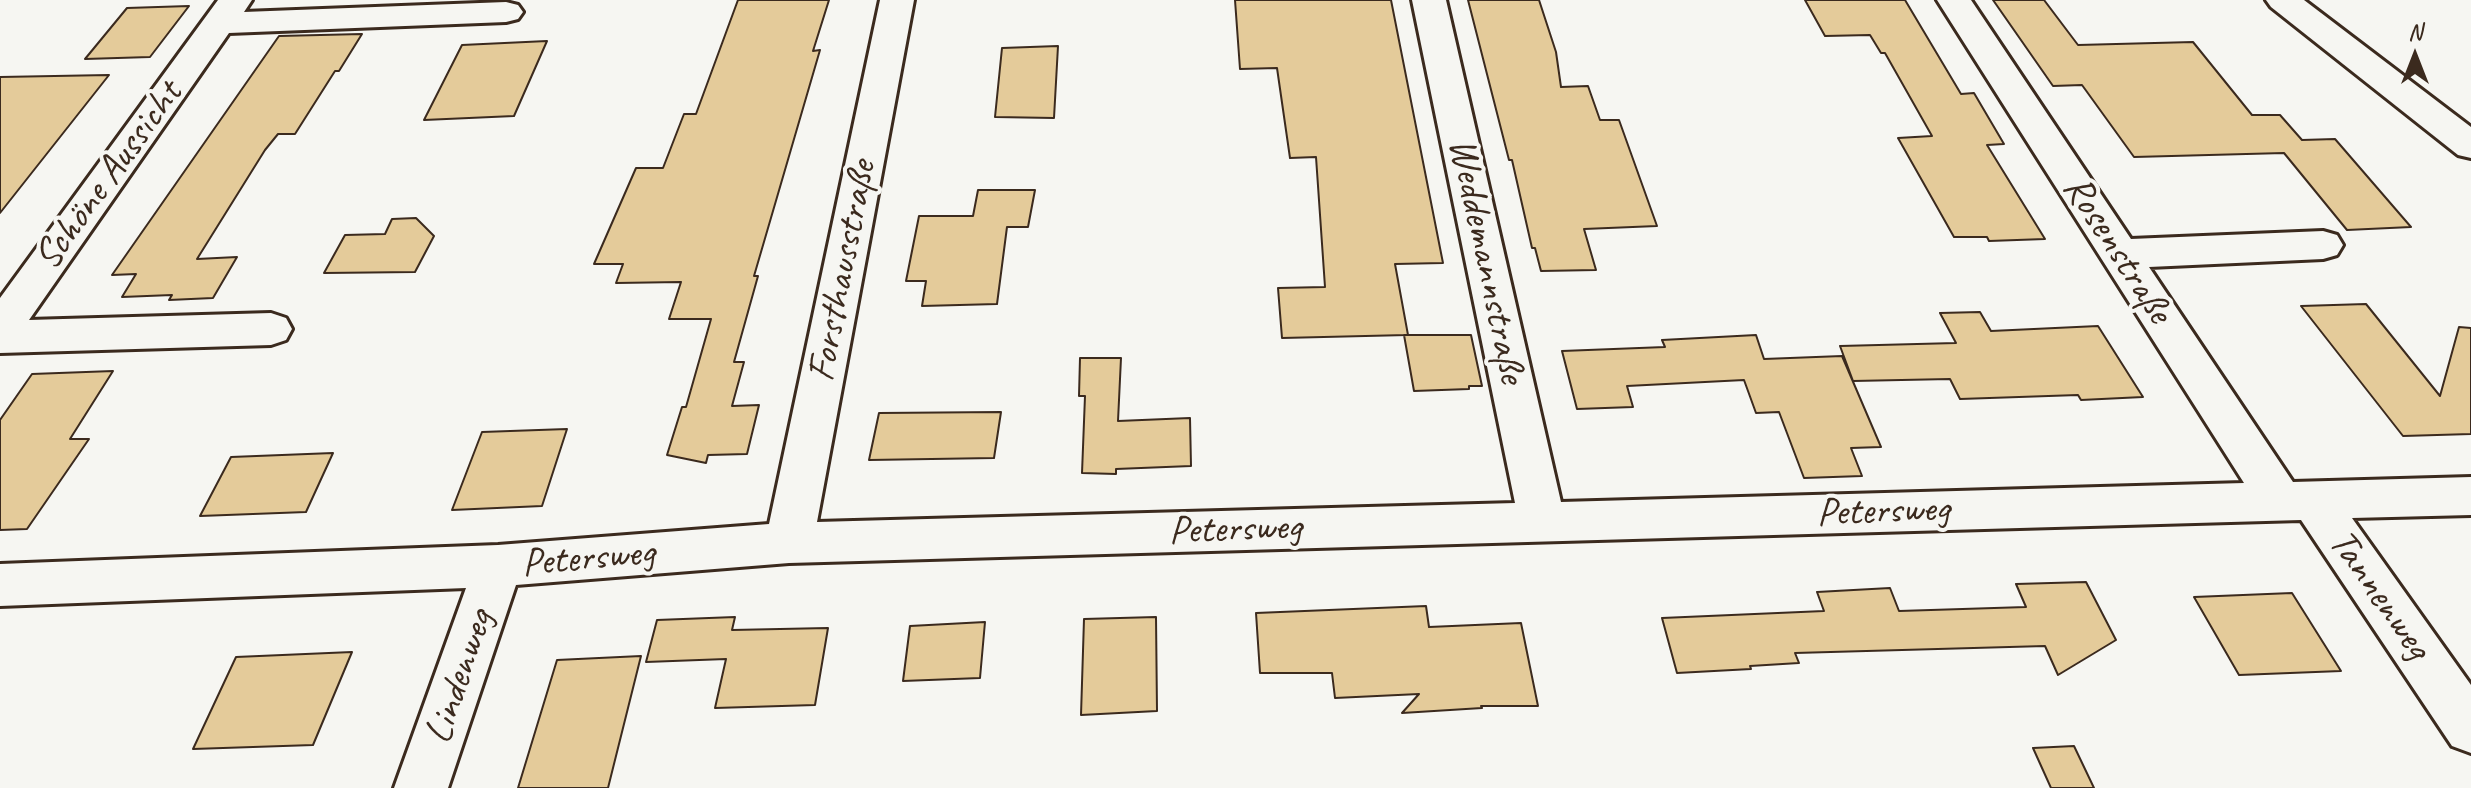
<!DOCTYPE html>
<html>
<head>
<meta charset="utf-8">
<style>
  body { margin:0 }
  #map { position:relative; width:2471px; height:788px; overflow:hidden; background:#f6f6f2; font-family:Caveat,sans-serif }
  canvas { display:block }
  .north { position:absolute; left:2375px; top:16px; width:80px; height:80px; -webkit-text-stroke:6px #f6f6f2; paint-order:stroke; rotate:0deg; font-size:22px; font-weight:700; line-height:32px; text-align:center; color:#3b2a1e }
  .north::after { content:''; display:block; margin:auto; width:28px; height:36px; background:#3b2a1e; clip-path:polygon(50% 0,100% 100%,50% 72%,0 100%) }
</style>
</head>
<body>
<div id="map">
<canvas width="2471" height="788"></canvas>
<div class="north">N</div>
</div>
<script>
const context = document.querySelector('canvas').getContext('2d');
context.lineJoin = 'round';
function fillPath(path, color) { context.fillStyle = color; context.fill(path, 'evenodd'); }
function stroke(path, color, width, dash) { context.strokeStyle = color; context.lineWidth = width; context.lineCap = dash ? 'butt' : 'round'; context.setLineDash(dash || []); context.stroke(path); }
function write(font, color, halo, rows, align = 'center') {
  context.font = font + ' Caveat,sans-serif'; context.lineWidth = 8; context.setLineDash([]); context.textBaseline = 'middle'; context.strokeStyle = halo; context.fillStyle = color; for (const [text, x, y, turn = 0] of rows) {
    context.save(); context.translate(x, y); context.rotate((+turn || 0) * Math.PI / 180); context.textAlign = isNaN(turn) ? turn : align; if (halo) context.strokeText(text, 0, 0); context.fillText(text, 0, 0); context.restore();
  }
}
const building = new Path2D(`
  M738 0H829L813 51 820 50 754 276H758L734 362H744L732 406 759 405 747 454 708 455 706 463 667 455 682 407H686L711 319H669L681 282 616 283 623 264H594L636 168H663L684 114H696Z
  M1235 0H1391L1443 263 1395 264 1408 335H1471L1482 386H1469V389L1414 391 1404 335H1407L1282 338 1278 288 1325 287 1316 157 1290 158 1277 68 1240 69Z
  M1468 0H1539L1556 52 1561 87 1588 86 1600 120H1619L1657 226 1584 229 1596 270 1541 271 1535 248H1532L1512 160H1509Z
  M1805 0H1905L1961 94 1974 93 2004 144 1987 145 2045 239 1989 241 1987 237H1954L1898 138 1932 136 1885 53H1881L1870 35 1825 36Z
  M1993 0H2044L2078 45 2193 42 2252 115H2280L2302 140 2335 139 2411 227 2347 230 2284 153 2134 157 2082 85 2053 86Z
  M189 6 150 57 85 59 127 8Z
  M362 34 339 71H335L295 134H278L265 150 197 259 237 257 213 298 169 300 172 295 122 297 136 274 112 275 279 36Z
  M547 41 514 116 424 120 462 45Z
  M1058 46 1054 118 995 117 1002 48Z
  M109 75 0 213V77Z
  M978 190H1035L1028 227H1007L997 304 922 306 926 281H906L919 216H973Z
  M416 218 434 236 415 272 324 273 345 235 385 234 392 219Z
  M2366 304 2440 396 2459 327 2471 328V434L2403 436 2301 306Z
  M1980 312 1991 331 2098 326 2143 397 2081 400 2078 395 1960 399 1950 379 1853 381 1840 346 1956 343 1940 313Z
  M1756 335 1764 359 1842 356 1881 447 1851 448 1862 476 1804 478 1779 412 1756 413 1744 380 1627 386 1633 407 1577 409 1562 351 1665 347 1662 340Z
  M1080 358H1121L1118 421 1190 418 1191 466 1116 469V474L1082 473 1085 396H1079Z
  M113 371 70 439H89L27 529 0 530V420L32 374Z
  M1001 412 994 458 869 460 879 413Z
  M567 429 542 506 452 510 482 432Z
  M333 453 306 512 200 516 231 457Z
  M2086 582 2116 640 2058 675 2045 646 1795 653 1799 663 1750 666 1751 669 1677 673 1662 618 1824 611 1817 592 1890 588 1899 611 2026 607 2016 584Z
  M2292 593 2341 671 2239 675 2194 597Z
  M1426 606 1429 627 1521 623 1538 706H1481L1482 708 1402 713 1419 694 1335 698 1332 673H1260L1256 613Z
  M735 617 732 630 828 628 815 705 715 708 726 659 646 662 657 620Z
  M1156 617 1157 711 1081 715 1084 619Z
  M985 622 980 678 903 681 910 626Z
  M352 652 313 745 193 749 236 657Z
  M641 656 608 788H518L557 660Z
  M2074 746 2094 788H2051L2033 748Z`);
fillPath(building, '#e4cb9a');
stroke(building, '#3b2a1e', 2);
const minor = new Path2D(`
  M218 0H252L244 12 506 2 518 5 523 12 518 19 506 22 229 33 29 320 271 313 286 318 292 329 286 340 271 345 0 353V298Z
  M880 0H914L817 522 1515 503 1412 0H1446L1561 502 2244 483 1937 0H1971L2131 239 2323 231 2337 235 2343 245 2337 255 2323 259 2149 267 2293 482 2471 477V515L2352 518 2471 685V753L2452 746 2301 520 789 563 516 585 448 788H394L466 588 0 606V564L498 545 769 524Z`);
const major = new Path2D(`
  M2266 0H2304L2471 127V158L2458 155 2271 7Z`);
stroke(minor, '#3b2a1e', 6);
stroke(major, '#3b2a1e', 6);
fillPath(minor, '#f6f6f2');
fillPath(major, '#f6f6f2');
write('40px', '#3b2a1e', '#f6f6f2', [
  ["Schöne Aussicht",109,176,-54],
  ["Rosenstraße",2117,250,57],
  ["Weddemannstraße",1486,261,78],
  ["Forsthausstraße",843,271,-79],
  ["Petersweg",1883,512,-2],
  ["Petersweg",1235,530,-2],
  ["Petersweg",588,559,-5],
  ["Tannenweg",2379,595,55],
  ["Lindenweg",460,677,-71]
]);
</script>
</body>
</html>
